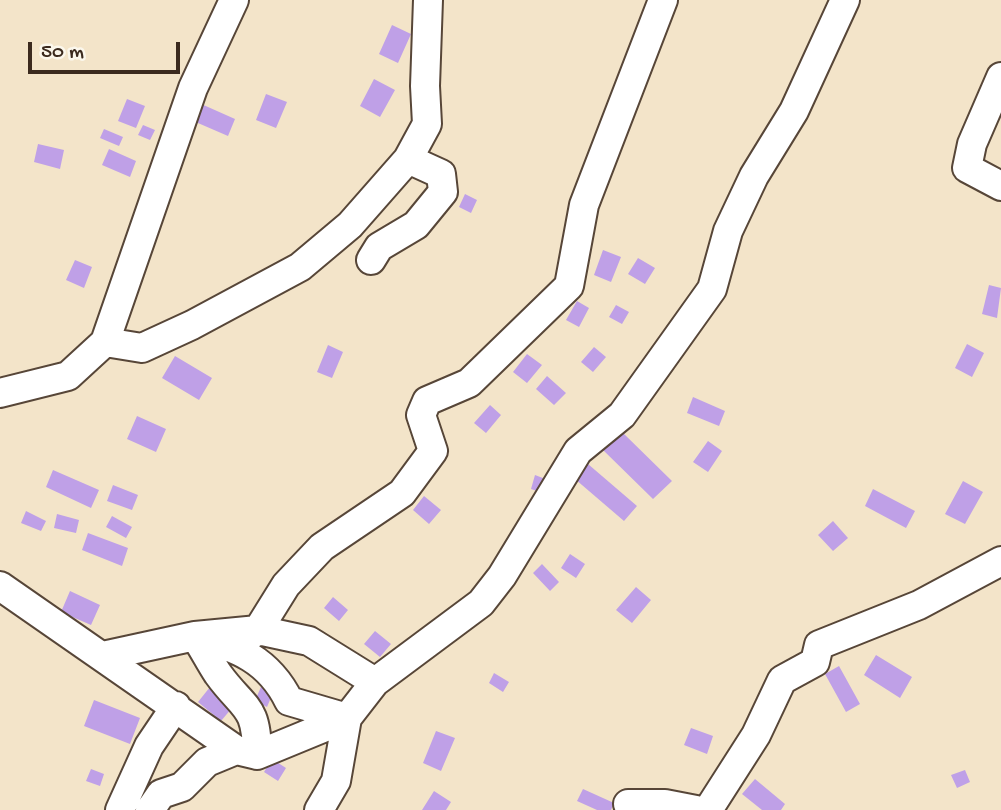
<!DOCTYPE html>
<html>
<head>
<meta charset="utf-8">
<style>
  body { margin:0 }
  #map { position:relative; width:1001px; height:810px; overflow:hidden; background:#f3e4c9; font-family:"Gochi Hand",sans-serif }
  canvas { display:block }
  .scale { position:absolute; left:28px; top:42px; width:152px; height:32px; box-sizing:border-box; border:4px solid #3b2a1e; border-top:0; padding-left:9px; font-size:21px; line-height:24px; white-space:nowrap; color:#3b2a1e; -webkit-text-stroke:5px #fbf7ec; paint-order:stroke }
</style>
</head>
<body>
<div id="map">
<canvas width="1001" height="810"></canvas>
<div class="scale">50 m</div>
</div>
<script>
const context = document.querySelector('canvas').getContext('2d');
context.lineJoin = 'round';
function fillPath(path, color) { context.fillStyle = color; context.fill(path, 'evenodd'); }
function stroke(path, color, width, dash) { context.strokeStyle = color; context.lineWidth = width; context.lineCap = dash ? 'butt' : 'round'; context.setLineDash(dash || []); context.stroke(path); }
fillPath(new Path2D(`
  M392 25 411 34 398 63 379 54Z
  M374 79 395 90 380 117 360 106Z
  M266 94 287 102 276 128 256 120Z
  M127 99 145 106 136 128 118 121Z
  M199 103 235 119 228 136 191 120Z
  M143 125 155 130 150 140 138 135Z
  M104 129 123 137 119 146 100 138Z
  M38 144 64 150 60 169 34 162Z
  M109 149 136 161 130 177 102 165Z
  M465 194 477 200 471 213 459 207Z
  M603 250 621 257 611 282 594 275Z
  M638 258 655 268 645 284 628 274Z
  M75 260 92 267 84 288 66 280Z
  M989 285 1001 288 997 318 982 314Z
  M577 301 589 308 579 327 566 320Z
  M616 305 629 312 622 324 609 317Z
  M967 344 984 353 972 377 955 368Z
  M328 345 343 352 332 378 317 372Z
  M594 347 606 357 593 372 581 362Z
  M527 354 542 365 527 383 513 372Z
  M175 356 212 378 199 400 162 378Z
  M547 376 566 393 554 405 536 389Z
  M693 397 725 411 719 426 687 413Z
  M490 405 501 415 486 433 474 423Z
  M137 416 166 429 156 452 127 439Z
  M621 431 672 481 653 499 603 450Z
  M708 441 722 451 708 472 693 462Z
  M588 464 637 506 624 521 575 479Z
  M53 470 99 490 91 508 46 487Z
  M535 475 548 480 543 493 531 489Z
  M963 481 983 492 965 524 945 514Z
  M113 485 138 495 132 510 107 501Z
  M873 489 915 511 906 528 865 506Z
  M424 496 441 510 429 524 413 510Z
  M26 511 46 521 41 531 21 523Z
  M57 514 79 520 76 533 54 528Z
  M112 516 132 527 126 538 106 527Z
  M833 521 848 538 833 551 818 535Z
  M88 533 128 548 122 566 82 550Z
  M570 554 585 564 576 578 561 568Z
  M542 564 559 582 550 591 533 573Z
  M636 587 651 600 632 623 616 610Z
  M70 591 100 605 91 625 61 612Z
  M333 597 348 610 339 621 324 608Z
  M375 631 391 644 380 657 364 644Z
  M876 655 912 677 900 698 864 675Z
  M839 666 860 704 846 712 825 674Z
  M494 673 509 682 503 692 489 683Z
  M214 682 237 702 221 721 198 702Z
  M263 682 275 688 267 707 255 701Z
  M94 700 140 718 130 744 84 726Z
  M691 728 713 736 707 754 684 745Z
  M436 731 455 738 441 771 423 763Z
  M272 759 286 768 278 781 264 772Z
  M91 769 104 774 100 786 86 781Z
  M965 770 970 782 957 788 951 775Z
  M755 779 785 804 781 810H762L742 794Z
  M583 789 614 803 611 810H597L577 801Z
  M434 791 451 802 446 810H422Z`), '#bfa0e7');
const minor = new Path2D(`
  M1001 77 972 144 967 168 1001 186
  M371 260 379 247 416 225 443 192 441 174 408 159
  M105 342 142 348 192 325 300 267 350 225 408 159 427 124 425 86 428 0
  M0 393 68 376 105 342 193 88 234 0
  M0 586 236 750 257 755 347 718 375 682 481 603 502 576 578 451 622 415 712 289 728 231 754 176 794 111 845 0
  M243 640 258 630 309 641 375 682
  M103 656 195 636 258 630 286 585 322 547 402 493 433 451 421 415 427 401 469 383 569 286 584 205 663 0
  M257 755C257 704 244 710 218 674 210 662 203 648 195 636 237 647 269 660 289 701L347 718 336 781 319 810
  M628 804H665L696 810
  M120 810 149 746 176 706
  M150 810 161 794 182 787 207 762 236 750
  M708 810 756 735 782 680 815 662 819 645 919 605 1001 561`);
stroke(minor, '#574638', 32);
stroke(minor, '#fff', 28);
</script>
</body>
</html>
